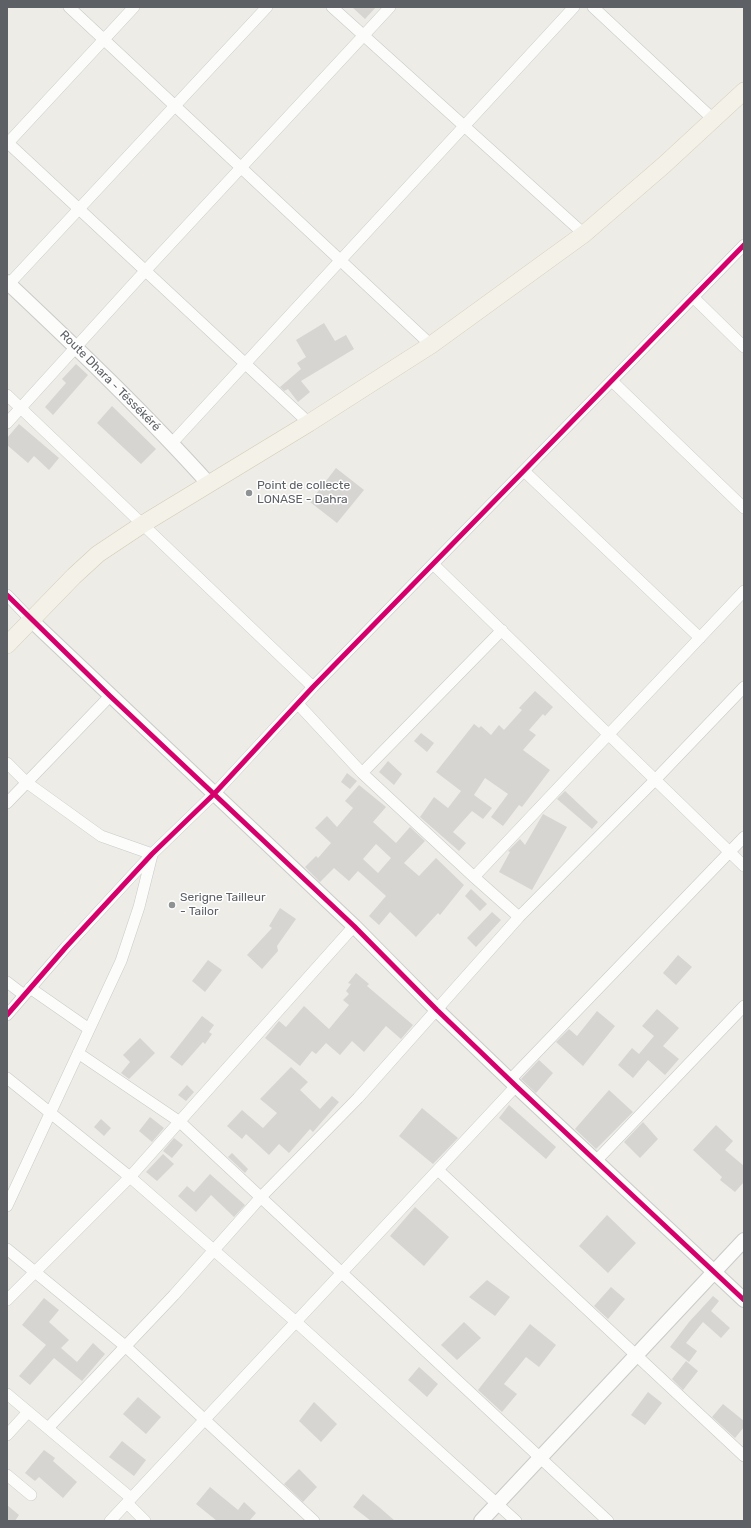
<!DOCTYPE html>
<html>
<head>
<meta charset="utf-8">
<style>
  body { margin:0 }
  #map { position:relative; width:751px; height:1528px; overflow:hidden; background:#edece7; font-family:Rubik,sans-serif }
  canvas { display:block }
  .frame { position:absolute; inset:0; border:8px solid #5d6166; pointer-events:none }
</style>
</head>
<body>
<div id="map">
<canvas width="751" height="1528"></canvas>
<div class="frame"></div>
</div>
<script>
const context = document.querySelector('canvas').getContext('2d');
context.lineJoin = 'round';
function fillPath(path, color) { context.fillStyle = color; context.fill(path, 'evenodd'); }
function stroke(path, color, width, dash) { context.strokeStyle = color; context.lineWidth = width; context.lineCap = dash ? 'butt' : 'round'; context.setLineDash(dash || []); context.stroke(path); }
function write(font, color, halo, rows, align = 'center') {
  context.font = font + ' Rubik,sans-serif'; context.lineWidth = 3; context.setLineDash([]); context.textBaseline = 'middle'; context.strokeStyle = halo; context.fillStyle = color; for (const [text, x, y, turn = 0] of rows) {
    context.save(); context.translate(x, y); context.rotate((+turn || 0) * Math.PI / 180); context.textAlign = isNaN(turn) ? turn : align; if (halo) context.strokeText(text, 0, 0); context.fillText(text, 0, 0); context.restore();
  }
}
fillPath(new Path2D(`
  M352 7H376L365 19Z
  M324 323 335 341 346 335 354 349 301 381 310 392 298 402 288 389 284 391 280 387 301 369 297 363 306 357 296 340Z
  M76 364 88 375 53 415 45 407 66 383 62 379Z
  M112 406 156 449 141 464 97 423Z
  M19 424 59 458 49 470 34 456 28 463 7 445V438Z
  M336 468 364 490 337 523 310 502Z
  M535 691 553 707 545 716 543 714 529 730 536 735 523 750 550 770 522 807 519 805 503 826 491 817 508 794 485 778 474 795 492 808 483 819 472 811 453 832 466 843 459 851 420 817 434 797 448 808 461 791 436 772 474 724 479 728 481 726 491 735 499 725 504 730 522 710 519 708Z
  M421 733 434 743 427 752 414 741Z
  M388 761 402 774 394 785 379 772Z
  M347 773 357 781 350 789 341 782Z
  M359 785 386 807 373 822 396 843 410 827 425 841 404 863 419 876 436 858 464 885 440 915 438 913 416 937 390 912 379 925 369 916 386 896 358 871 349 881 334 868 320 882 305 867 316 856 318 858 331 843 315 828 327 816 337 827 353 808 345 801ZM376 844 391 858 378 873 363 859Z
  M565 791 598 822 592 829 557 799Z
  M543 814 567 827 532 890 499 872 510 852 508 851 520 839 525 845Z
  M471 889 487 904 480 911 465 896Z
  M280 908 296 919 277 946 278 951 262 969 247 955 272 928 269 926Z
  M492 912 501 920 476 947 467 938Z
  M678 955 692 967 676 985 663 973Z
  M208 960 222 970 205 992 192 981Z
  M356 973 369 984 367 986 413 1025 401 1039 386 1026 364 1052 352 1041 340 1055 326 1043 316 1054 312 1051 300 1066 265 1038 279 1021 286 1027 304 1006 329 1029 349 1005 343 1000 349 994 346 991 351 984 348 983Z
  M657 1009 679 1028 663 1046 679 1059 665 1075 648 1060 633 1078 618 1065 632 1048 639 1054 654 1036 642 1026Z
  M597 1011 615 1026 583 1066 556 1042 569 1029 577 1036Z
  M202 1016 214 1025 209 1032 212 1034 205 1044 203 1042 182 1066 170 1057Z
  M140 1038 155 1053 129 1079 121 1073 130 1062 123 1055Z
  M539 1060 553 1073 536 1093 521 1079Z
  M291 1067 308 1082 300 1090 320 1109 332 1096 339 1102 313 1132 310 1129 289 1153 279 1144 269 1155 246 1134 242 1139 227 1126 242 1110 263 1128 277 1113 260 1099Z
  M187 1085 194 1092 186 1101 178 1095Z
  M609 1090 633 1112 596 1149 575 1129Z
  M509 1105 556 1147 546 1159 499 1118Z
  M422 1108 458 1138 433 1164 399 1136Z
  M150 1117 164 1128 152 1142 139 1131Z
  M101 1119 111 1128 104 1136 94 1127Z
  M643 1122 658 1139 640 1158 624 1142Z
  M716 1125 733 1141 725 1150 744 1166V1182L735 1192 720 1180 722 1177 693 1150Z
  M174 1138 183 1145 172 1158 163 1151Z
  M232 1153 248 1169 245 1173 228 1157Z
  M163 1154 174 1164 157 1181 146 1172Z
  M210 1174 245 1205 234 1217 211 1195 196 1212 178 1196 187 1186 194 1192Z
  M415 1207 449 1237 424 1266 390 1236Z
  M607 1215 636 1243 608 1273 579 1246Z
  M487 1280 510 1297 495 1316 469 1297Z
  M611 1287 625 1299 608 1319 594 1306Z
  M713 1296 719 1301 711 1311 730 1328 721 1338 703 1322 686 1343 697 1351 689 1362 670 1347 689 1322Z
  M44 1298 59 1310 49 1322 69 1340 61 1348 77 1362 93 1343 105 1354 82 1381 54 1358 30 1385 19 1376 46 1345 22 1325Z
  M464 1322 481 1338 457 1360 441 1345Z
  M530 1324 556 1345 539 1367 526 1357 504 1384 517 1394 502 1412 478 1390Z
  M686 1361 698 1371 683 1390 672 1379Z
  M419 1367 438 1384 427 1397 408 1380Z
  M648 1392 662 1403 645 1425 631 1415Z
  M138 1397 161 1417 146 1434 123 1414Z
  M314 1402 337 1424 321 1442 299 1421Z
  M723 1404 744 1421V1427L735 1438 712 1417Z
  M122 1441 146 1460 134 1476 109 1457Z
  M44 1450 55 1458 53 1461 77 1482 63 1498 39 1477 35 1481 25 1473Z
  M299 1469 317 1487 303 1502 284 1484Z
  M210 1487 238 1510 244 1502 256 1513 250 1520 251 1521H217L196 1504Z
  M363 1494 379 1507 395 1521H371L353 1507Z
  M7 1505 19 1515 15 1521H7Z`), '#d6d5d2');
const minor = new Path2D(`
  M69 7 431 345
  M332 7 584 234
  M593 7 714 120
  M7 142 309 423
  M7 144 134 7
  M9 284 267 7
  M693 297 744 347
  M612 381 744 508
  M7 395 313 687
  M7 423 146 270 390 7
  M172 443 574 7
  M524 471 700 638
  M433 564 744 866
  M7 595 31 620
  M298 704 362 773 474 877 519 917
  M7 763 26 782 101 836 152 854
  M362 773 502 630
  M7 803 110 696
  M474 877 744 591
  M7 982 24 995
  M30 988 89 1029
  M7 1015 66 947 152 854 214 794 313 687 744 245
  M78 1053 180 1122 608 1521
  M7 1078 130 1177 296 1322 516 1521
  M510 1080 744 837
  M596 1161 744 1006
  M438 1170 744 1456
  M7 1206 121 961 139 907 152 855
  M7 1249 125 1346 314 1521
  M7 1300 130 1177 354 926
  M7 1394 131 1498
  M48 1428 174 1295 261 1197 358 1098 519 917 655 780 744 687
  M7 1435 28 1412
  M7 1475 31 1495
  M127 1503 145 1521
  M110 1521 516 1086`);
const tertiary = new Path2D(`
  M7 282C76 347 145 413 209 484
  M31 620 354 926 437 1010 516 1086 744 1300
  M481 1521 744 1240`);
const primary = new Path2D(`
  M7 645 74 576 98 554 143 524 309 423 431 345 584 234 664 165 744 91`);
stroke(minor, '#c9cac9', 12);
stroke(tertiary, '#c9cac9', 16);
stroke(primary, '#d4cbb6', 18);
stroke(minor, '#fcfcfb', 11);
stroke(tertiary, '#fcfcfb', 14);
stroke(primary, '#f3f1e8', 17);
stroke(new Path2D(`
  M7 595 110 696 354 926 437 1010 516 1086 744 1300
  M7 1015 66 947 152 854 214 794 313 687 744 245`), '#d6006c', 5);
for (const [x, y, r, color] of [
  [249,493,4,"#8f9293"],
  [172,905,4,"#8f9293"]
]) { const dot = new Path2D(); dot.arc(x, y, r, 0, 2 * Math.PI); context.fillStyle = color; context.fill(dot); stroke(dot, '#fff', 1.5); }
write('12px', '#5d6166', '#fff', [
  ["Route Dhara - Téssékéré",110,381,45]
]);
write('12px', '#5d6166', '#fff', [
  ["Point de collecte",257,486],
  ["LONASE - Dahra",257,500],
  ["Serigne Tailleur",180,898],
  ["- Tailor",180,912]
], 'left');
</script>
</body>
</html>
